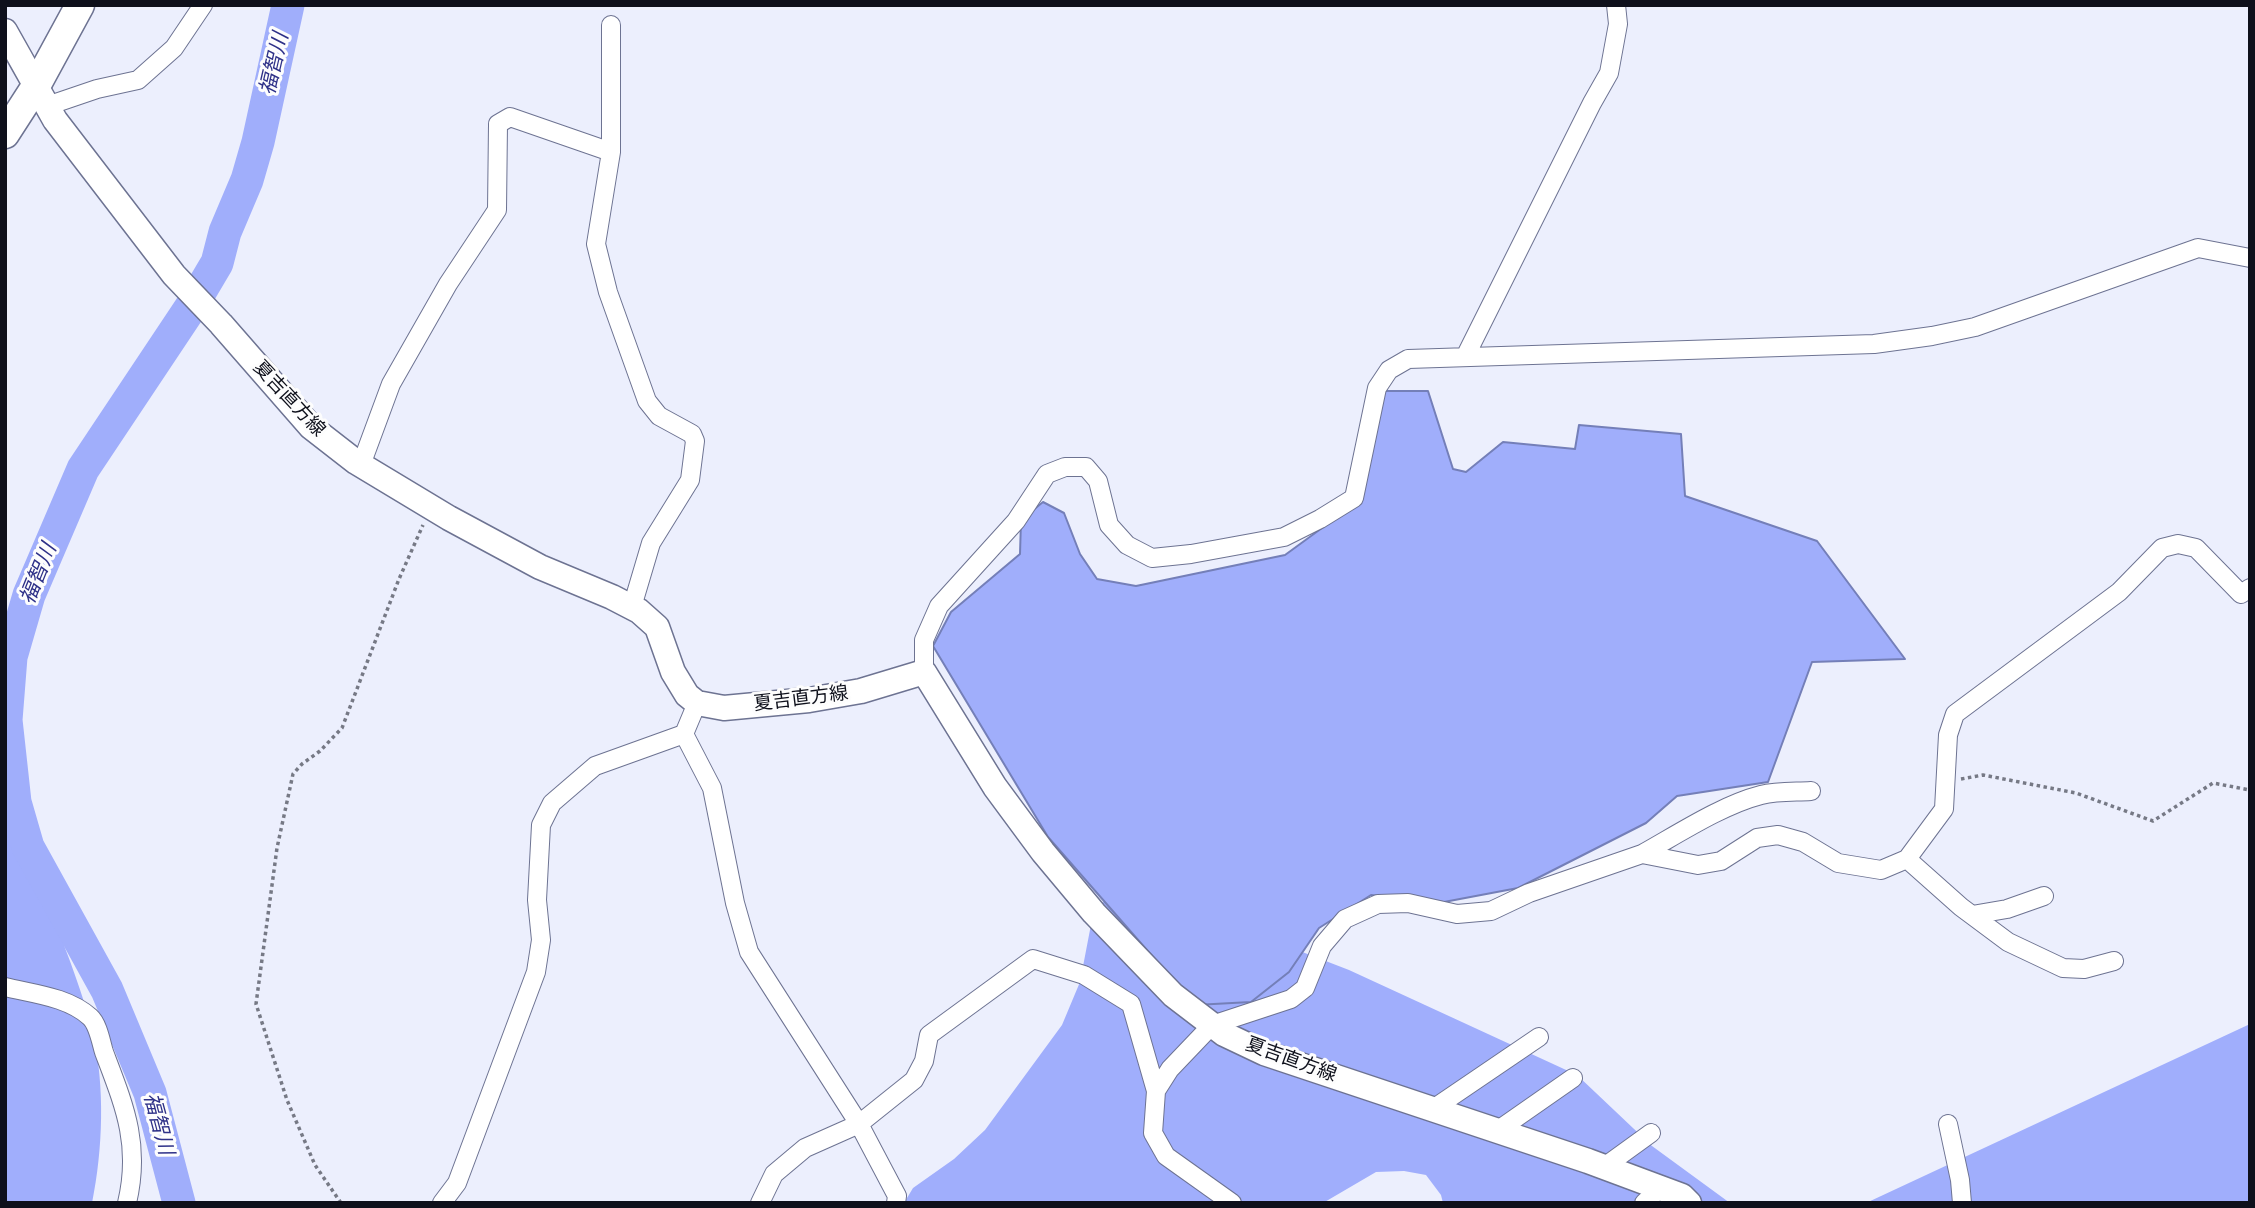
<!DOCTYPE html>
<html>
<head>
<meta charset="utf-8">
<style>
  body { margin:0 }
  #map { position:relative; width:2255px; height:1208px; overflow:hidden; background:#eceffd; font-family:Arial,sans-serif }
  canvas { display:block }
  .frame { position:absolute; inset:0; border:7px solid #0e101b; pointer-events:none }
</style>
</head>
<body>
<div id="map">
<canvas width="2255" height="1208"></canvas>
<div class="frame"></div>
</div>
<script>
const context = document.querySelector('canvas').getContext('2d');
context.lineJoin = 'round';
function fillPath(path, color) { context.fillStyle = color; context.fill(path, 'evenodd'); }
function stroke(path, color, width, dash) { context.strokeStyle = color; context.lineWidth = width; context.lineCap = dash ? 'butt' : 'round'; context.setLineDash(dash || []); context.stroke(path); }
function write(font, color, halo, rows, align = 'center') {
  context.font = font + ' Arial,"Noto Sans JP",sans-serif'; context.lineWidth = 6; context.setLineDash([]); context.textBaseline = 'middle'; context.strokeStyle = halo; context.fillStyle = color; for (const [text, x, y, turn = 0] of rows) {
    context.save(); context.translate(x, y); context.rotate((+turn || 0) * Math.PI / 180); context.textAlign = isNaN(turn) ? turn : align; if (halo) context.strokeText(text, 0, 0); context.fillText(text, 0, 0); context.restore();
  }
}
fillPath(new Path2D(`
  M5 828C26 853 41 888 53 917 68 955 83 994 93 1033 105 1087 103 1149 92 1203H5Z
  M1109 898 1209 916 1349 970 1577 1075 1652 1146 1730 1203H1443L1441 1195 1426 1175 1404 1171 1376 1172 1323 1203H904L913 1188 954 1159 985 1130 1062 1025 1080 982 1094 909Z
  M2250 1024V1203H1866Z`), '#a0aefc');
const water = new Path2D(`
  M1384 391H1428L1453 469 1466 472 1503 442 1575 449 1579 425 1681 434 1685 496 1817 541 1905 659 1812 662 1768 782 1677 796 1646 823 1518 888 1444 902 1371 895 1319 928 1289 972 1251 1002 1195 1005 1048 837 933 646 951 612 1020 554 1021 520 1043 502 1064 513 1080 554 1097 579 1136 586 1285 555 1359 501Z`);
fillPath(water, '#a0aefb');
stroke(water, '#747fb8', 2);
stroke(new Path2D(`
  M179 1203 150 1093 107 990 28 847 15 802 6 720 11 657 29 595 83 469 191 307 217 263 225 232 247 180 258 142 288 5`), '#a0aefb', 33);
const street = new Path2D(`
  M47 106 97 89 138 80 174 48 203 5
  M611 152 596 244 608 292 647 401 659 416 692 434 695 441 690 480 651 543 632 607
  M1466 355 1592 103 1609 73 1618 24 1616 5
  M361 465 391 384 448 284 497 210 498 124 510 117 611 152V25
  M924 672V640L939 606 1016 521 1047 474 1065 467H1086L1098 481 1109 525 1127 545 1152 558 1191 554 1284 537 1320 519 1354 498 1377 388 1389 370 1408 359 1874 344 1932 336 1975 327 2198 248 2250 258
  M684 734 712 788 735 903 749 952 859 1124 897 1196 896 1203
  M1642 854C1678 834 1722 805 1761 795 1777 791 1794 792 1811 791
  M1907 859 1961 907 2008 942 2063 968 2084 969 2114 961
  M1972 915 2007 909 2044 896
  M5 987C34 994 68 997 90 1017 98 1024 101 1042 104 1052 124 1105 141 1144 127 1203
  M1433 1109 1539 1037
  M1948 1124 1960 1180 1962 1203
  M1497 1131 1573 1078
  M1604 1167 1651 1133
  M442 1203 457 1183 536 972 541 940 537 900 541 825 552 803 595 766 684 734 697 703
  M760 1203 774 1174 805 1148 859 1124 914 1080 924 1061 929 1035 1033 959 1084 975 1131 1004 1156 1091
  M1232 1203 1166 1156 1153 1133 1156 1091 1170 1069 1212 1025 1291 999 1305 988 1322 946 1345 919 1378 904 1408 903 1457 914 1491 911 1529 893 1642 854 1698 865 1721 861 1757 838 1778 835 1803 842 1838 863 1881 870 1907 859 1944 809 1948 735 1955 714 2119 592 2162 548 2178 544 2196 548 2241 594 2250 588
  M1644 1203 1660 1188`);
const secondary = new Path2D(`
  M5 31 55 120 174 275 221 324 311 427 356 462 449 518 540 567 612 597 639 611 657 627 673 672 687 695 697 703 724 708 809 700 861 691 924 672 995 787 1043 852 1094 913 1173 995 1224 1034 1264 1053 1588 1161 1682 1196 1689 1203`);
const primary = new Path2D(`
  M5 134 36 86 80 5`);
stroke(street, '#6d7392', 20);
stroke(secondary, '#6d7392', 27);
stroke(primary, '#6d7392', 31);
stroke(new Path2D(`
  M1961 779 1983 775 2076 793 2153 821 2213 783 2250 790
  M341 1203 315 1165 287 1100 256 1004 277 848 293 774 302 764 320 751 342 728 399 579 423 525`), '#767985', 3.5, [3.5, 3.5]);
stroke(street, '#fff', 18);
stroke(secondary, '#fff', 24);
stroke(primary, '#fff', 28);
write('19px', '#0e101b', '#fdfdfd', [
  ["夏吉直方線",289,399,47],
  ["夏吉直方線",801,699,-7],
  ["夏吉直方線",1291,1060,20]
]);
write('italic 21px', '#2e3188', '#fdfdfd', [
  ["福智川",275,64,-77],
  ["福智川",39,574,-68],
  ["福智川",158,1124,75]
]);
</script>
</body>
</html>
